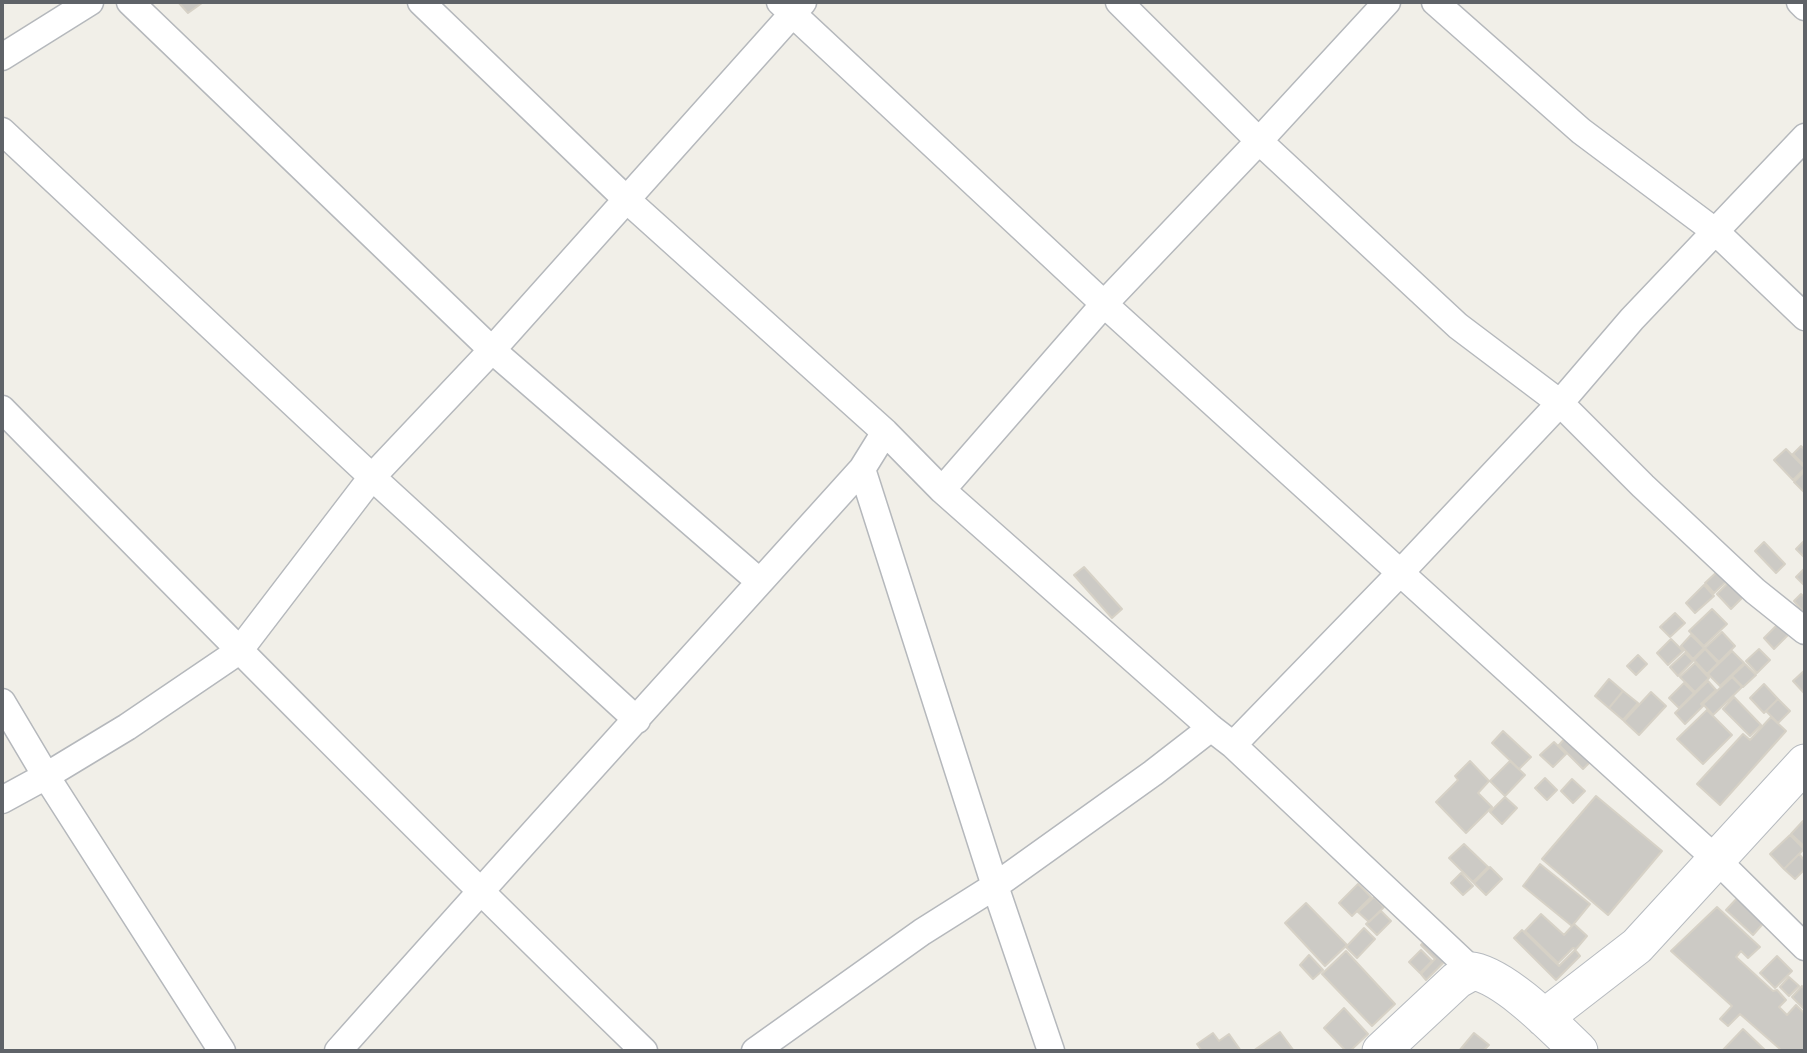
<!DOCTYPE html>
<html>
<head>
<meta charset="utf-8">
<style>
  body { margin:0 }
  #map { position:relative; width:1807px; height:1053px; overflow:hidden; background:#f1efe8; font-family:"PT Sans Narrow",sans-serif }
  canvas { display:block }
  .frame { position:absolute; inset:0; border:4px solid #5f6368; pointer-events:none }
</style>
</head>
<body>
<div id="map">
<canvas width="1807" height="1053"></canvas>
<div class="frame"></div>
</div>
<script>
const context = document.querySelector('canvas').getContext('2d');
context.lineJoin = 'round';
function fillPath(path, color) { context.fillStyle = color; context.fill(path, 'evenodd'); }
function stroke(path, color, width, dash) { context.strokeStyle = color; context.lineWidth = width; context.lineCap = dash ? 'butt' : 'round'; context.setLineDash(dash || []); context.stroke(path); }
const building = new Path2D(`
  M178 2H200L202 3 188 13Z
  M1801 446 1805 450V466L1793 454Z
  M1786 449 1805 468 1793 480 1774 460Z
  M1805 471V493L1794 482Z
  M1805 540V558L1796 549Z
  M1764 542 1785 564 1776 573 1755 551Z
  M1084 567 1122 609 1112 618 1074 575Z
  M1805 568V586L1796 577Z
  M1720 569 1729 579 1714 593 1705 583Z
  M1730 581 1744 596 1731 609 1717 594Z
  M1704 585 1714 596 1695 613 1686 603Z
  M1801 594 1805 598V614L1794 601Z
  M1712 609 1727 624 1704 646 1689 631Z
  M1675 613 1685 623 1670 637 1660 627Z
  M1780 622 1790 633 1774 649 1764 638Z
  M1722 632 1735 646 1719 662 1705 648Z
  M1691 635 1704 648 1693 659 1681 646Z
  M1671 639 1683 651 1668 665 1657 653Z
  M1705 649 1718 663 1707 674 1694 660Z
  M1759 649 1770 660 1757 673 1746 661Z
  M1732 651 1744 663 1720 686 1708 674Z
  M1685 653 1693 661 1678 676 1670 667Z
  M1638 655 1647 664 1636 675 1627 666Z
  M1695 663 1709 678 1695 692 1680 677Z
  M1745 664 1756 675 1743 687 1732 676Z
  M1805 670V694L1793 681Z
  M1732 677 1742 687 1713 715 1703 704Z
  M1609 679 1623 691 1609 708 1595 696Z
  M1708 681 1716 690 1701 704 1703 706 1685 724 1675 713Z
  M1684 683 1694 693 1679 708 1669 698Z
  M1764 684 1778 699 1764 713 1750 698Z
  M1623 691 1638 703 1623 720 1609 708Z
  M1651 692 1666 706 1639 735 1624 721Z
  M1734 697 1761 725 1750 736 1723 709Z
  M1778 699 1790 711 1778 723 1766 711Z
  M1707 710 1732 735 1703 764 1677 739Z
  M1771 717 1786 731 1720 805 1697 784 1743 734 1750 740Z
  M1503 731 1531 757 1519 769 1492 743Z
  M1567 736 1595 757 1583 769 1559 745Z
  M1554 742 1566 754 1553 767 1540 755Z
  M1470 761 1489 781 1478 793 1492 807 1466 833 1436 802 1458 780 1455 776Z
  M1510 761 1525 775 1505 796 1490 781Z
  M1545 778 1557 790 1547 800 1535 788Z
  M1572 779 1585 791 1573 803 1561 791Z
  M1596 796 1662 851 1608 915 1542 859Z
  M1505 797 1517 808 1502 824 1490 812Z
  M1803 821 1805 823V847L1791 834Z
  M1790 835 1804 849 1784 869 1770 854Z
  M1464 844 1488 867 1473 882 1449 858Z
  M1799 854 1805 861V869L1795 879 1784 869Z
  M1540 864 1590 904 1572 926 1523 886Z
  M1490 867 1502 879 1486 895 1474 883Z
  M1461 873 1473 886 1463 895 1451 883Z
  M1358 884 1371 897 1352 916 1339 903Z
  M1741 894 1768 918 1753 935 1726 910Z
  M1374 897 1384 907 1369 922 1358 912Z
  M1306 903 1347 945 1325 966 1285 923Z
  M1717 907 1760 947 1748 958 1741 951 1736 957 1773 991 1777 990 1786 1000 1779 1007 1787 1015 1796 1005 1805 1014V1051H1779L1780 1049 1740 1014 1728 1026 1720 1019 1732 1006 1671 951Z
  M1381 911 1391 921 1377 935 1366 924Z
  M1541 914 1564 935 1574 924 1587 936 1576 949 1573 948 1558 963 1525 931Z
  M1364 928 1375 939 1357 958 1346 947Z
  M1522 930 1559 966 1575 950 1580 956 1556 980 1514 938Z
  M1427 939 1447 959 1426 980 1421 974 1435 959 1421 945Z
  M1421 950 1432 961 1420 973 1409 962Z
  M1346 951 1395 1004 1372 1026 1322 974Z
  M1309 955 1323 970 1313 979 1300 965Z
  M1777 956 1792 971 1775 988 1760 973Z
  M1789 977 1799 986 1789 996 1780 987Z
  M1802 986 1805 989V1005L1803 1008 1792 997Z
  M1344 1008 1368 1034 1350 1051H1346L1324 1028Z
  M1743 1029 1766 1051H1722Z
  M1280 1032 1294 1051H1253Z
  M1213 1033 1219 1041 1229 1034 1241 1051H1202L1197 1044Z
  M1474 1033 1489 1045 1483 1051H1459Z`);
fillPath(building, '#cccac5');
stroke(building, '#d6d1c6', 2);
const street = new Path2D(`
  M130 2 492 350 760 582
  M421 2 627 200 885 432 942 490 1211 728 1233 745 1473 971
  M780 2 1104 304 1717 860 1805 947
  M1119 2 1259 141 1458 326 1560 403 1643 486 1755 591 1805 631
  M1435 2 1581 131 1716 232 1805 317
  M1800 2 1805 7
  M2 57 90 2
  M2 131 372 477 637 720
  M2 409C214 625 426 840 644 1051
  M862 469 995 886 1051 1051
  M942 490 1104 304 1259 141 1387 2
  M2 702 46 776 222 1051
  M1233 745 1401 572 1560 403 1632 319 1805 137
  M2 800 46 776 127 727 239 651 372 477 492 350 803 2
  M338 1051C511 856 687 663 862 469L885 432
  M755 1051 922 932 995 886 1153 773 1211 728`);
const secondary = new Path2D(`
  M1544 1018 1637 946 1805 763
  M1381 1051 1457 980 1473 971C1507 978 1553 1026 1579 1051`);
stroke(street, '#b5b8bc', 29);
stroke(secondary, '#b6babf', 39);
stroke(street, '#fff', 26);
stroke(secondary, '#fff', 37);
</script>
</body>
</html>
